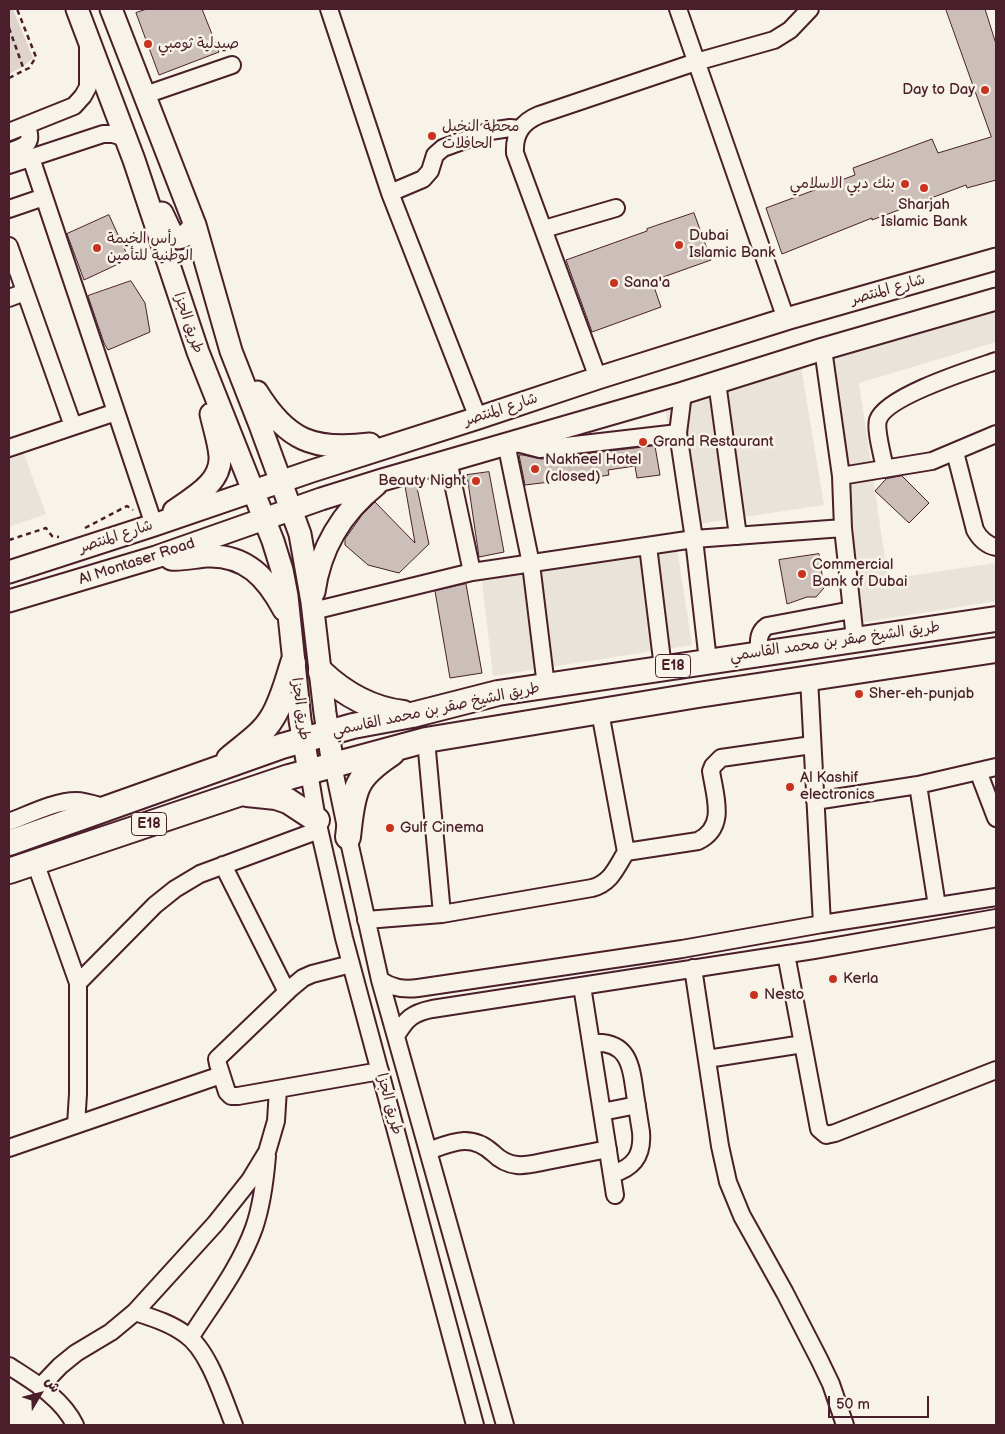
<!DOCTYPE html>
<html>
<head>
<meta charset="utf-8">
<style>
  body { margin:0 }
  #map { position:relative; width:1005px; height:1434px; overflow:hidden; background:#f7f3e8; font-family:"Balsamiq Sans","Playpen Sans Arabic",sans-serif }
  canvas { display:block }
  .frame { position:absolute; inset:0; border:10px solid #4a1f2b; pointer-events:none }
  .north { position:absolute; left:15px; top:1369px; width:50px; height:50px; -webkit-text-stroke:4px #f7f3e8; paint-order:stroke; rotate:53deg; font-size:14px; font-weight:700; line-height:20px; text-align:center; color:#4a1f2b }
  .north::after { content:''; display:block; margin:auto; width:18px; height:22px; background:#4a1f2b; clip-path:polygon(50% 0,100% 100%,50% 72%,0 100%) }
  .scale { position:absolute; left:828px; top:1396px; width:101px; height:22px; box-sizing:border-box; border:2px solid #4a1f2b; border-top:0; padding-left:6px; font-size:15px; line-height:18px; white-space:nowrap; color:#4a1f2b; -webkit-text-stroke:4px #f7f3e8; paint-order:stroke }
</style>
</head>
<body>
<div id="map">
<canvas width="1005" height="1434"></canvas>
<div class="frame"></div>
<div class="north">ش</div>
<div class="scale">50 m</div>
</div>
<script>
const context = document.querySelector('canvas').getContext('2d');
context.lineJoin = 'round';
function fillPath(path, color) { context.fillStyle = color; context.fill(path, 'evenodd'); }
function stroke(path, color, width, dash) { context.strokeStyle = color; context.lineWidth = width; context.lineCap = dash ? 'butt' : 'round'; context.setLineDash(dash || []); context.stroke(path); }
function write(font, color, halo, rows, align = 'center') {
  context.font = font + ' "Balsamiq Sans","Playpen Sans Arabic",sans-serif'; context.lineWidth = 5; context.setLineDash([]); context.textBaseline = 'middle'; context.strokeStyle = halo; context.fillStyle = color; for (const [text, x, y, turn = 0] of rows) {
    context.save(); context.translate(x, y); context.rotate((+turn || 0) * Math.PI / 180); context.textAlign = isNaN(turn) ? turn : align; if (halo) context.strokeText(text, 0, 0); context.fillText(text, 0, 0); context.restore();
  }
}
fillPath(new Path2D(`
  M996 293V342L859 383 888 579 996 563V601L859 623 819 348Z
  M801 367 824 505 685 526 665 407Z
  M19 440 46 514 9 527V443Z
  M676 541 692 645 493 676 481 572Z`), '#eae3da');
fillPath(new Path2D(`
  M9 9H13L33 58 24 66 9 74Z`), '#ded4cc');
const building = new Path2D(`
  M147 9H202L219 52 159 75 136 13Z
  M946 9H985L996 44V180L967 188 966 185 872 220V218L782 254 766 208 855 175 853 168 932 139 938 153 991 137Z
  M694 213 711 260 652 281 661 307 592 332 566 260 647 231V229Z
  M109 215 129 259 84 280 67 234Z
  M131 281 145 303 150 332 108 350 104 343 88 296Z
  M655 446 660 475 637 478 635 466 608 470 609 475 566 482V480L525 485 519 455H523L541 459Z
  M489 472 504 552 479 557 467 475Z
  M902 476 929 503 909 523 875 491 886 479Z
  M416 483 429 544 399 573 368 565 345 545V539L362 515 375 502 415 543 405 486Z
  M819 554 824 588 816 597H807L787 604 779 560Z
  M466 584 482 673 450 678 435 591Z`);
fillPath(building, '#ccbfb9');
stroke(building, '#4a1f2b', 1);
const minor = new Path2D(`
  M329 9 390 193 478 418
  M678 9 786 319
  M145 95 232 65
  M9 132 74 106 83 96 88 87V47
  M9 152C25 146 35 144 26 125
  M31 158 154 525
  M9 165 103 134H113L126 138
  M390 193 423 179 430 171 435 155 443 148 490 131 510 128 520 129
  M9 209 44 197
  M544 229 616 208
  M9 246 73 426
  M9 298 25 292
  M823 349 841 476 843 528 855 639
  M598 378 515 153C514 134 522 122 539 115L696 62 774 40 790 30 810 9
  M717 382 738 536
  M683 393 678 433 694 539 708 661
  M513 442 540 449 678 433
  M506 443 531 564 546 686
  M9 448 116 412
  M955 452 975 530C980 539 986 545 996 547
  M448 460 472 572
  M885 469C883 457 875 430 878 420 886 396 973 369 996 361
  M841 476 932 461 996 434
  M648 546 663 668
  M313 611 472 572 694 539 843 528
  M759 653C759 642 757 633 767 626L852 610
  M809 678 822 924
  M426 740 442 914
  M333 765 348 837 380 980 505 1425
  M978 771 996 818
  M309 772 317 820 344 938 475 1425
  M918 785 937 906
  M815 801 918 785 996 767
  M9 822C28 815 55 801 76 801 86 801 96 805 106 808
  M626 852 698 841C727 827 715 797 711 771L713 766 721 758 812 745
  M35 862 78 983V1094L76 1125
  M223 865 287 992
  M366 920 442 914 592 888C611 883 616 868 626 852L600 712
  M786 954 819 1129 826 1135 835 1133 996 1070
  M351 964 312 974 303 978 291 988 219 1057 217 1059 218 1064 227 1092 231 1096H238L380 1071
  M693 968 720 1146 728 1182 742 1216 785 1293 819 1359 831 1384 845 1425
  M380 980C392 988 403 990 418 988L682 949 822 924 996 897
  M78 983 155 905 175 889 200 874 319 830
  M582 986 615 1195
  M396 1036C406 1019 412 1013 432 1009L814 950 996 918
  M591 1043C628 1040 631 1064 635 1094 637 1106 639 1119 641 1132 643 1155 634 1168 612 1174
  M707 1059 803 1044
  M602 1112 637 1105
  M9 1148 221 1075
  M428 1151C453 1142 471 1133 493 1153 500 1160 507 1164 517 1165 527 1166 537 1163 547 1161 567 1157 588 1153 608 1149
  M135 1312C153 1318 170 1323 185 1334 209 1350 223 1398 234 1425
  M190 1338C213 1302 240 1267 254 1228 262 1205 265 1180 267 1156
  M9 1366C34 1382 62 1398 75 1425
  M40 1387 60 1366 76 1353 111 1332 135 1312 215 1224 250 1180 267 1152 276 1121 278 1089`);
const major = new Path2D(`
  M77 9 134 160 198 352 273 541 282 570 287 596 300 720 309 772
  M111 9 195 225 231 351 260 425 300 534 312 602 325 713 333 765
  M162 213C172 233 175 251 195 225
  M257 392C287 441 314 451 370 444
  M174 511C192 498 222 483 220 456 219 442 214 428 211 414
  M171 559C183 560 194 557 206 556 246 554 267 578 284 610
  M9 572 154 525 312 471 478 418 598 378 786 319 996 259
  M314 592C320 549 342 512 376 485
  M9 601 156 557 321 499 382 480 683 393 823 349 996 299`);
const highway = new Path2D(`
  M321 672C344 694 370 709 403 713
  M229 759C244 746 262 735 272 718 282 702 287 682 293 663
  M247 794 276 797 288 801 317 820
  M348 837C350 821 351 801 358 786 364 772 380 761 392 753
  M9 843 282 746 353 726 412 715 498 693 996 619
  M9 871 289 777 426 740 698 695 996 650`);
stroke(minor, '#4a1f2b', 20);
stroke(major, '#4a1f2b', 25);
stroke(highway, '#4a1f2b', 28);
stroke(new Path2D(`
  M9 28 24 70
  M9 78 29 68 36 57 17 9
  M85 528 127 506 133 510
  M9 540 46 528 52 536 59 537`), '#4a1f2b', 2.5, [5, 4]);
stroke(minor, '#f7f3e8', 16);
stroke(major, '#f7f3e8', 21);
stroke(highway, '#f7f3e8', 24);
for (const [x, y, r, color] of [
  [148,44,5,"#c8321e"],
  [985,90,5,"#c8321e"],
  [432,136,5,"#c8321e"],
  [905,184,5,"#c8321e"],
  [924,188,5,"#c8321e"],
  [679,245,5,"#c8321e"],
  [97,248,5,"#c8321e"],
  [614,283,5,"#c8321e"],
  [643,442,5,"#c8321e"],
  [535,469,5,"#c8321e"],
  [476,481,5,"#c8321e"],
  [802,574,5,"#c8321e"],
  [859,694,5,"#c8321e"],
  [790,787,5,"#c8321e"],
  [390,828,5,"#c8321e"],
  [833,979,5,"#c8321e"],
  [754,995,5,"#c8321e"]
]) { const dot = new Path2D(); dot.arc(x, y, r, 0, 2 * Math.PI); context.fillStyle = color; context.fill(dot); stroke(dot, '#f7f3e8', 2); }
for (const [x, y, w] of [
  [673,666,35],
  [149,824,35]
]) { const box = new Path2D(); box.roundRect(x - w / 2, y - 11.5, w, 23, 4); context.fillStyle = '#f7f3e8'; context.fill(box); stroke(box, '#4a1f2b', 1); }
write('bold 14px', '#4a1f2b', null, [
  ["E18",673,666],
  ["E18",149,824]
]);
write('15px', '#4a1f2b', '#f7f3e8', [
  ["صيدلية ثومبي",158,44],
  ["Day to Day",975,90,"right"],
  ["محطة النخيل",442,127],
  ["الحافلات",442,144],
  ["بنك دبي الاسلامي",895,184,"right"],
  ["Sharjah",924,205,"center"],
  ["Islamic Bank",924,222,"center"],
  ["Dubai",689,236],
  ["Islamic Bank",689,253],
  ["رأس الخيمة",107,239],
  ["الوطنية للتأمين",107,256],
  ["Sana'a",624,283],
  ["Grand Restaurant",653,442],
  ["Nakheel Hotel",545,460],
  ["(closed)",545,477],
  ["Beauty Night",466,481,"right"],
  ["Commercial",812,565],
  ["Bank of Dubai",812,582],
  ["Sher-eh-punjab",869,694],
  ["Al Kashif",800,778],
  ["electronics",800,795],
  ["Gulf Cinema",400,828],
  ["Kerla",843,979],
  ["Nesto",764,995]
], 'left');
write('15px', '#4a1f2b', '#f7f3e8', [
  ["شارع المنتصر",888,290,-16],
  ["طريق الجزا",188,323,71],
  ["شارع المنتصر",501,410,-18],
  ["شارع المنتصر",116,537,-18],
  ["Al Montaser Road",137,562,-18],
  ["طريق الشيخ صقر بن محمد القاسمي",835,642,-8],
  ["طريق الجزا",300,709,82],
  ["طريق الشيخ صقر بن محمد القاسمي",436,710,-12],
  ["طريق الجزا",389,1104,75]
]);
</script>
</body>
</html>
